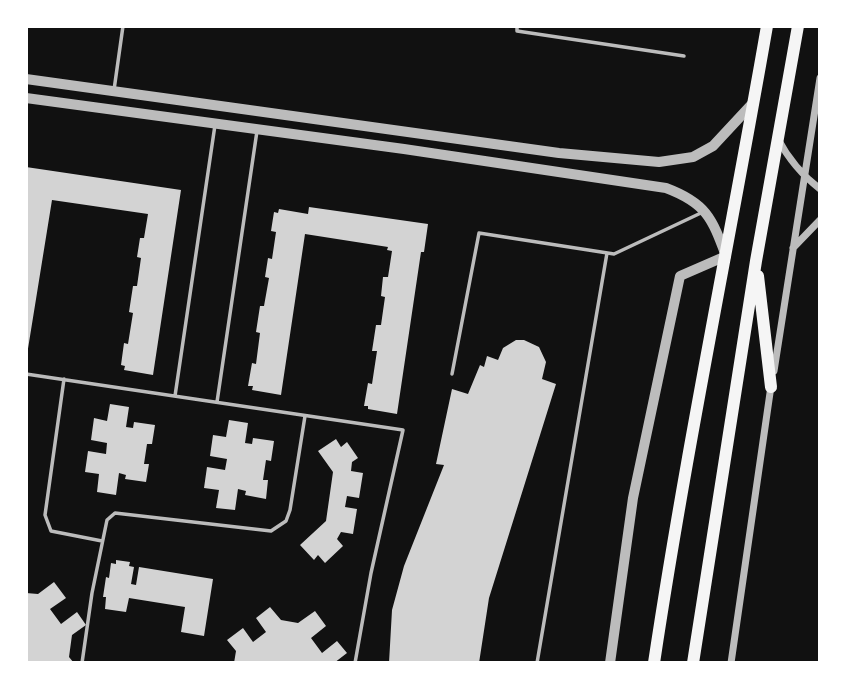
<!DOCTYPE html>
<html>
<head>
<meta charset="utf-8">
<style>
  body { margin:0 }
  #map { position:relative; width:846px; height:689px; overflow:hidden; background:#111; font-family:Roboto,sans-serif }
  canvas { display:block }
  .frame { position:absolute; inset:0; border:28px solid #fff; pointer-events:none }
</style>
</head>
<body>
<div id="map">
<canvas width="846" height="689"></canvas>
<div class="frame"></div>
</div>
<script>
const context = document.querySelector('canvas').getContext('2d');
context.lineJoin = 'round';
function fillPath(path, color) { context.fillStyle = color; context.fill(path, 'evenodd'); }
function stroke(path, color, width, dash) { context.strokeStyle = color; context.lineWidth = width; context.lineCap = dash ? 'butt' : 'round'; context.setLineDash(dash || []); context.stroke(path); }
fillPath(new Path2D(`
  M26 167 181 190 153 375 124 370 125 366 121 365 124 343 128 344 133 313 129 312 133 286H137L141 258 137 257 140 238H144L148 214 52 200 26 361Z
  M309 207 428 224 424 252H421L397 414 368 409V406H364L368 383 372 384 377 351H372L376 325H381L385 297 381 296 383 277H388L392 251 387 250 388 247 305 234 281 395 252 390 253 386H248L252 363 256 364 260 333 256 332 260 306H264L269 278 265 277 268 258 272 259 276 232 271 231 274 212 278 213 279 209 308 214Z
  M516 340H524L539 347 546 362 542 379 556 384 489 598 479 663H389L392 610 404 566 444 465 436 464 452 389 468 394 480 365 484 367 487 356 498 360 503 348Z
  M110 404 129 407 126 427 133 428 134 422 155 425 152 444H147L144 464H149L146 482 125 479 126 475 119 473 116 495 97 492 99 474 85 472 88 451 106 454 107 443 91 440 94 418 107 421Z
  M229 420 248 423 245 443 252 444 253 438 274 441 271 461 266 460 263 480H268L266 499 245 495 246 491 238 489 235 510 216 508 219 490 204 488 207 467 225 470 227 459 210 456 213 435 226 437Z
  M336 439 341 447 347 442 358 458 352 462 351 471 363 473 359 498 347 496 345 507 357 509 353 534 341 532 337 539 343 546 325 563 318 555 314 560 300 545 326 521 333 472 318 451Z
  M116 560 130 562 129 566 134 567 131 584 136 585 139 567 213 579 204 636 181 632 185 607 129 598 126 612 105 609 106 597H103L106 577 109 578 111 563 116 564Z
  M54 582 66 598 50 609 61 624 77 612 86 625 72 635 69 657 74 663H26V593L38 594Z
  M270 607 281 620 298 623 315 611 326 626 311 638 322 653 337 641 347 653 334 663H234L236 651 227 640 243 628 253 642 266 632 256 618Z`), '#d3d3d3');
stroke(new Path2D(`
  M517 26V31L684 56
  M114 90 123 26
  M26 374 403 430 371 573 355 663
  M452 374 479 233 614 254 703 212
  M64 379 45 515 51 531 102 541
  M175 396 215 125
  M217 402 257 131
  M82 663 92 593 107 520 115 513 271 531 286 521 290 510 305 416
  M537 663 607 253`), '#bcbcbc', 3.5);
stroke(new Path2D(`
  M778 139C789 160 802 175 820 189
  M793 248 820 220
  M774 371 820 78
  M731 663 771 386`), '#bcbcbc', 7);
stroke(new Path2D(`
  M26 79 559 153 659 162 693 157 713 146 753 103
  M26 98 404 149 666 188C706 203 712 218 726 256L680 276 633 498 610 663`), '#bcbcbc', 10);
stroke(new Path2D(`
  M758 276 771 387
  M654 663C686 450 730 239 767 26
  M693 663 756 261 798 26`), '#f5f5f5', 12);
</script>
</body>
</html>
